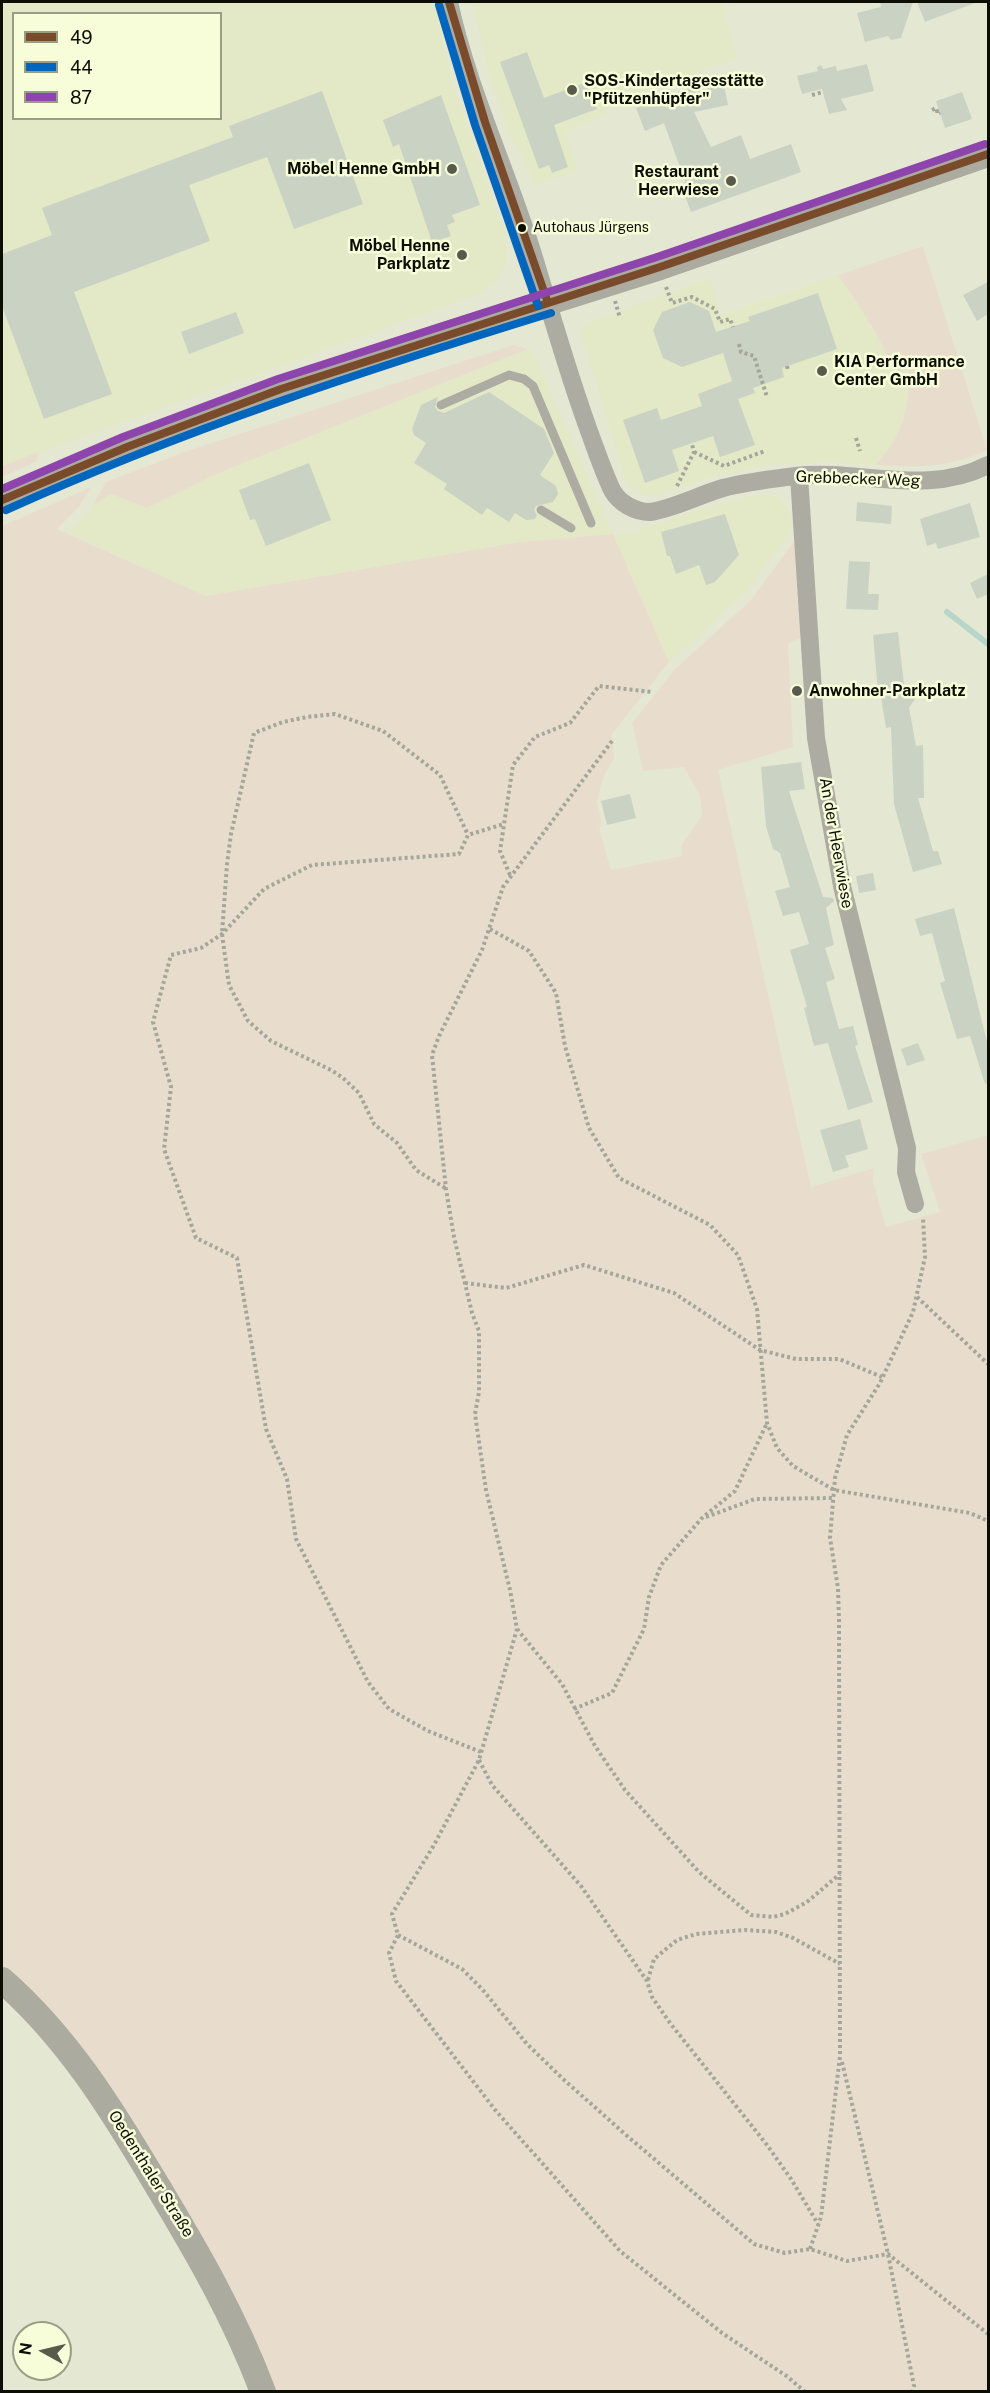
<!DOCTYPE html>
<html>
<head>
<meta charset="utf-8">
<style>
  body { margin:0 }
  #map { position:relative; width:990px; height:2393px; overflow:hidden; background:#e4e8d3; font-family:"Public Sans",sans-serif }
  canvas { display:block }
  .frame { position:absolute; inset:0; border:3px solid #0c0e03; pointer-events:none }
  .legend { position:absolute; left:12px; top:12px; width:210px; height:108px; box-sizing:border-box; background:#f6fdd8; border:2px solid #989d83; margin:0; padding:8px 10px; list-style:none; font-size:18px; color:#0c0e03 }
  .legend li { display:flex; align-items:center; gap:12px; height:30px }
  .legend b { width:30px; border:2px solid #989d83 }
  .north { position:absolute; left:12px; top:2321px; width:60px; height:60px; box-sizing:border-box; background:#f6fdd8; border:2px solid #989d83; border-radius:50%; rotate:278deg; font-size:16px; font-weight:700; line-height:24px; text-align:center; color:#0c0e03 }
  .north::after { content:''; display:block; margin:auto; width:21px; height:27px; background:#585a4c; clip-path:polygon(50% 0,100% 100%,50% 72%,0 100%) }
</style>
</head>
<body>
<div id="map">
<canvas width="990" height="2393"></canvas>
<div class="frame"></div>
<ul class="legend">
<li><b style="height:8px;background:#7a4b2a"></b>49</li>
<li><b style="height:8px;background:#0065bd"></b>44</li>
<li><b style="height:8px;background:#8e44ad"></b>87</li>
</ul>
<div class="north">N</div>
</div>
<script>
const context = document.querySelector('canvas').getContext('2d');
context.lineJoin = 'round';
function fillPath(path, color) { context.fillStyle = color; context.fill(path, 'evenodd'); }
function stroke(path, color, width, dash) { context.strokeStyle = color; context.lineWidth = width; context.lineCap = dash ? 'butt' : 'round'; context.setLineDash(dash || []); context.stroke(path); }
function write(font, color, halo, rows, align = 'center') {
  context.font = font + ' "Public Sans",sans-serif'; context.lineWidth = 5; context.setLineDash([]); context.textBaseline = 'middle'; context.strokeStyle = halo; context.fillStyle = color; for (const [text, x, y, turn = 0] of rows) {
    context.save(); context.translate(x, y); context.rotate((+turn || 0) * Math.PI / 180); context.textAlign = isNaN(turn) ? turn : align; if (halo) context.strokeText(text, 0, 0); context.fillText(text, 0, 0); context.restore();
  }
}
fillPath(new Path2D(`
  M2 2H434L452 80 505 233 507 260 502 273 497 281 475 296 2 466ZM14 14H220V118H14Z
  M472 2H722L737 58 606 106 608 115 565 131 578 170 536 185 510 135 499 104 489 75Z
  M838 275 868 319 884 348 894 373 908 369 910 385 904 420 888 452 875 465 832 462 770 465 711 477 658 496 642 495 633 490 625 479 582 338 583 327 597 319 710 278 720 315Z
  M531 348 613 534 635 532 697 510 750 496 772 495 781 500 789 510 793 529 745 593 669 662 613 534 520 542 206 596 68 533 88 514 93 505 111 494 192 484Z`), '#e3e9c7');
fillPath(new Path2D(`
  M923 246 987 450C950 468 915 468 875 465 901 439 912 405 908 369L895 373C880 337 860 306 838 275Z
  M513 345 528 349 214 475 147 508 111 494 93 505 106 482 184 452Z
  M38 452 37 461 2 477V466Z
  M92 487 78 508 57 529 206 596 520 542 613 534 669 662 612 734 614 758 603 778 597 802 602 826 599 828 611 870 682 856 681 846 702 815 700 796 684 767 643 771 632 723 675 669 751 600 795 540 801 638 788 643 793 747 718 770 811 1187 874 1168 873 1181 886 1227 940 1212 921 1154 988 1135V2391H269L245 2330 2 1969V526Z`), '#e8ddcc');
stroke(new Path2D(`
  M947 612 988 644`), '#b7d5c8', 6);
fillPath(new Path2D(`
  M880 2H913L901 38 891 40 888 36 865 42 857 13 881 7Z
  M917 2H975V3L925 22Z
  M527 52 544 98 587 82 597 109 554 125 568 167 552 173 549 165 539 169 500 62Z
  M867 64 874 91 841 99 847 110 829 114 822 89 802 94 797 76 818 71 817 67 821 65 823 69 836 66 837 71Z
  M724 85 728 105 694 112 711 147 741 135 750 159 791 144 801 172 691 212 682 188 687 187 664 123 645 131 636 108 691 87 692 91Z
  M322 91 363 204 294 229 267 157 189 185 210 241 74 292 112 394 44 419 2 306V254L52 235 42 208 233 137 229 126Z
  M962 92 972 119 945 128 936 101Z
  M441 95 480 205 452 215 455 222 447 225 451 236 432 242 399 144 393 147 383 120Z
  M988 282V314L977 321 963 295Z
  M818 293 837 349 782 368 784 377 753 388 755 393 738 399 755 445 720 457 713 436 672 450 679 471 645 483 623 420 657 408 661 420 702 406 698 394 732 381 723 353 682 367 663 358 653 330 662 312 690 302 709 311 716 332 750 321 748 317Z
  M236 312 244 333 189 354 181 332Z
  M489 392 544 429 554 453 540 475 556 486 558 494 553 502 536 506 534 510 537 515 535 519 526 520 515 513 509 522 487 508 482 515 444 489 447 484 414 463 426 443 414 435 412 429 421 405 438 397 435 407 438 411 444 413Z
  M309 463 331 520 266 546 255 519 250 520 239 490Z
  M857 502 892 506 891 524 856 521Z
  M970 503 980 537 938 549 936 543 927 546 920 519Z
  M725 514 739 555 715 582 706 585 699 565 676 574 670 556H667L661 532Z
  M849 561 870 562 868 594H879L878 610 846 609Z
  M988 574V594L977 599 970 583Z
  M898 632 905 693 921 690 909 708 916 746 923 745 924 798H918L933 851H938L942 864 913 872 894 804 891 727 886 728 880 691H878L873 635Z
  M801 762 805 789 789 791 823 897 833 898 834 901 826 908 834 945 825 948 835 979 826 982 839 1029 853 1026 858 1045 855 1046 873 1102 848 1110 828 1043 814 1046 804 1008 807 1007 790 950 809 944 799 912 783 916 775 891 790 887 780 853 773 849 766 826 761 767Z
  M630 794 636 818 607 825 601 801Z
  M873 873 876 890 859 893 856 876Z
  M954 908 988 1046V1083L985 1084 970 1036 957 1039 940 983 945 981 932 933 920 936 915 919Z
  M918 1043 925 1060 907 1066 901 1049Z
  M860 1119 868 1149 845 1156 849 1167 833 1172 820 1130Z`), '#cad2c3');
stroke(new Path2D(`
  M812 95 823 92
  M932 110 936 108 938 114 940 113
  M666 287 672 303 692 297 715 309 720 322 730 319 733 327
  M615 301 620 318
  M739 344 741 352 754 356 767 397
  M787 366 788 371
  M856 438 860 451
  M694 452 724 466 765 451
  M677 486 694 452 692 444
  M612 741 503 887 482 950 439 1036 432 1055 446 1189 454 1237 472 1313 479 1331V1392L475 1414 486 1490 510 1590 517 1629 479 1760 434 1845 392 1914 398 1935 389 1953 396 1981 496 2111 620 2251 722 2333 788 2377 805 2392
  M510 875 500 851 513 765 535 737 570 723 599 686 652 692
  M490 929 529 951 556 993 565 1046 589 1128 619 1178 710 1225 738 1255 757 1309 767 1423 777 1448 793 1466 834 1490 970 1513 988 1521
  M445 1188 416 1170 397 1143 374 1124 359 1093 343 1078 331 1070 271 1041 248 1021 229 985 222 934 227 864 231 834 254 733 283 722 307 717 335 714 383 731 440 775 468 835
  M465 1283 506 1288 584 1265 674 1293 760 1350 796 1359H839L882 1377
  M917 1297 988 1364
  M706 1517 755 1499 833 1498
  M517 1629 562 1684 595 1746 625 1790 699 1872 751 1915 773 1917 785 1914 807 1902 840 1874
  M574 1709 612 1693 644 1629 649 1597 661 1565 702 1518 735 1491 767 1423
  M481 1752 428 1731 389 1709 368 1682 296 1539 287 1479 266 1429 237 1258 196 1238 164 1149 171 1087 153 1022 171 955 201 948 222 934 264 889 312 865 459 854 468 835 504 824
  M479 1760 492 1785 581 1886 647 1981 652 1997 670 2023 767 2145 791 2179 818 2224
  M398 1935 462 1969 482 1989 527 2044 562 2078 626 2135 754 2244 785 2253 810 2249 847 2261 888 2254 988 2334
  M648 1980 654 1959 677 1940 696 1934 745 1930 776 1932 793 1938 840 1964
  M842 2062 888 2254 914 2386 912 2392
  M810 2249 821 2217 840 2056 839 1620 838 1588 830 1538 835 1478 847 1435 880 1383 913 1312 925 1257 923 1217`), '#a4a69b', 4, [3, 3]);
stroke(new Path2D(`
  M441 405 509 375 524 379 533 386 591 523
  M541 510 571 528`), '#acaca2', 9);
stroke(new Path2D(`
  M449 2C467 86 505 166 531 248 550 309 567 371 589 431 596 450 603 471 612 490 619 503 635 512 650 512 675 508 699 495 723 488 746 482 772 479 795 476 860 469 927 497 988 465
  M799 476 816 738 842 886 907 1148 906 1172 915 1204`), '#acaca2', 18);
stroke(new Path2D(`
  M2 500 127 447 281 389 438 337 660 267 988 154
  M2 1980C67 2037 111 2108 155 2182 196 2250 235 2317 263 2392`), '#abab9f', 26);
stroke(new Path2D(`
  M449 2 485 122 548 303
  M2 500 127 447 281 389 660 267 988 154`), '#7a4b2a', 8);
stroke(new Path2D(`
  M439 5 475 125 538 306
  M6 510C183 430 366 370 551 313`), '#0065bd', 8);
stroke(new Path2D(`
  M2 489 123 437 278 379 657 257 985 144`), '#8e44ad', 8);
for (const [x, y, r, color] of [
  [572,90,6,"#585a4c"],
  [452,169,6,"#585a4c"],
  [731,181,6,"#585a4c"],
  [522,228,5,"#0c0e03"],
  [462,255,6,"#585a4c"],
  [822,371,6,"#585a4c"],
  [797,691,6,"#585a4c"]
]) { const dot = new Path2D(); dot.arc(x, y, r, 0, 2 * Math.PI); context.fillStyle = color; context.fill(dot); stroke(dot, '#f6fdd8', 2); }
write('14px', '#0c0e03', '#f6fdd8', [
  ["Autohaus Jürgens",533,228]
], 'left');
write('bold 16px', '#0c0e03', '#f6fdd8', [
  ["SOS-Kindertagesstätte",584,81],
  ["\"Pfützenhüpfer\"",584,99],
  ["Möbel Henne GmbH",440,169,"right"],
  ["Restaurant",719,172,"right"],
  ["Heerwiese",719,190,"right"],
  ["Möbel Henne",450,246,"right"],
  ["Parkplatz",450,264,"right"],
  ["KIA Performance",834,362],
  ["Center GmbH",834,380],
  ["Anwohner-Parkplatz",809,691]
], 'left');
write('16px', '#0c0e03', '#f6fdd8', [
  ["Grebbecker Weg",858,479,2],
  ["An der Heerwiese",836,843,80],
  ["Oedenthaler Straße",151,2174,58]
]);
</script>
</body>
</html>
